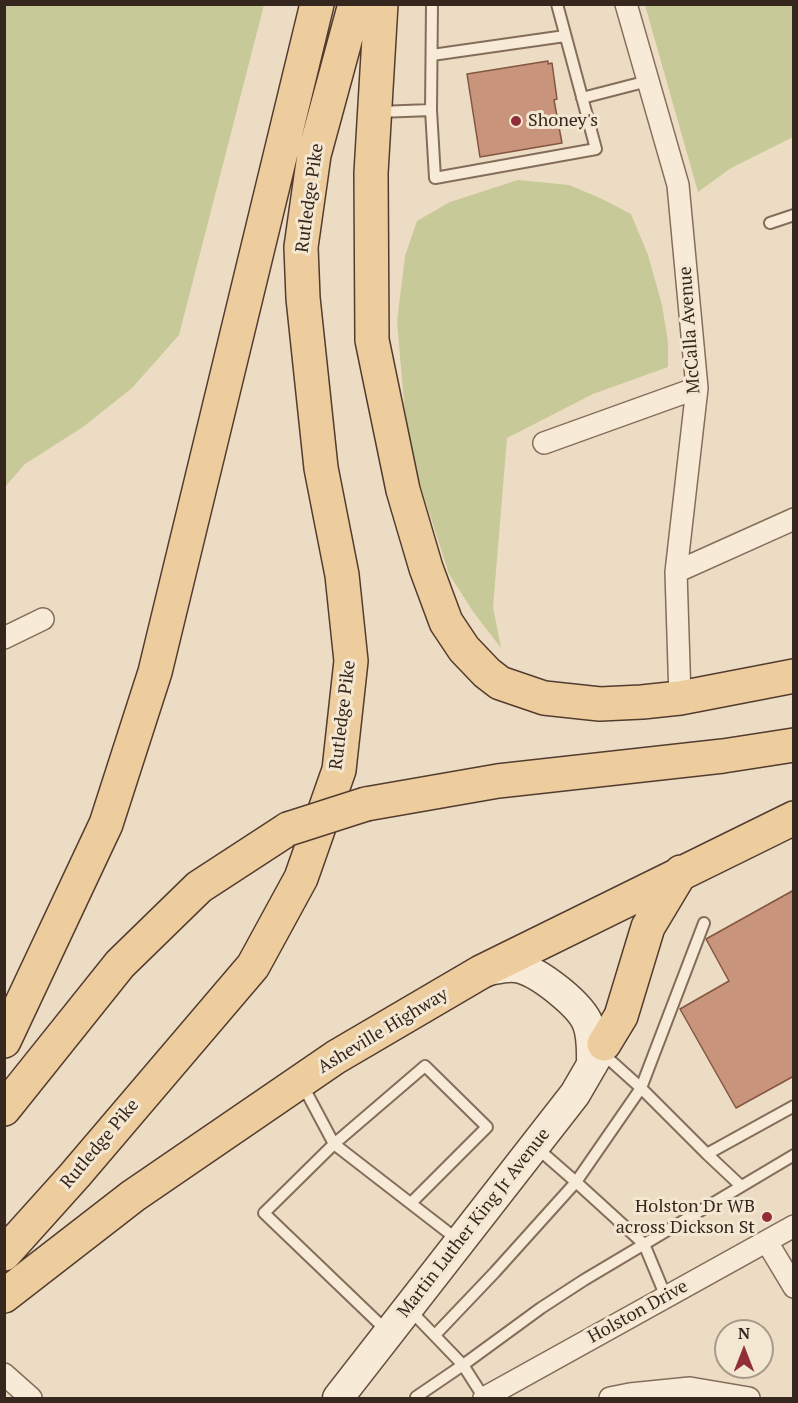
<!DOCTYPE html>
<html>
<head>
<meta charset="utf-8">
<style>
  body { margin:0 }
  #map { position:relative; width:798px; height:1403px; overflow:hidden; background:#ecdcc3; font-family:"PT Serif",serif }
  canvas { display:block }
  .frame { position:absolute; inset:0; border:6px solid #36271e; pointer-events:none }
  .north { position:absolute; left:714px; top:1319px; width:60px; height:60px; box-sizing:border-box; background:#f4e7d2; border:2px solid #a89a8a; border-radius:50%; rotate:0deg; font-size:16px; font-weight:700; line-height:24px; text-align:center; color:#36271e }
  .north::after { content:''; display:block; margin:auto; width:21px; height:27px; background:#912e38; clip-path:polygon(50% 0,100% 100%,50% 72%,0 100%) }
</style>
</head>
<body>
<div id="map">
<canvas width="798" height="1403"></canvas>
<div class="frame"></div>
<div class="north">N</div>
</div>
<script>
const context = document.querySelector('canvas').getContext('2d');
context.lineJoin = 'round';
function fillPath(path, color) { context.fillStyle = color; context.fill(path, 'evenodd'); }
function stroke(path, color, width, dash) { context.strokeStyle = color; context.lineWidth = width; context.lineCap = dash ? 'butt' : 'round'; context.setLineDash(dash || []); context.stroke(path); }
function write(font, color, halo, rows, align = 'center') {
  context.font = font + ' "PT Serif",serif'; context.lineWidth = 6; context.setLineDash([]); context.textBaseline = 'middle'; context.strokeStyle = halo; context.fillStyle = color; for (const [text, x, y, turn = 0] of rows) {
    context.save(); context.translate(x, y); context.rotate((+turn || 0) * Math.PI / 180); context.textAlign = isNaN(turn) ? turn : align; if (halo) context.strokeText(text, 0, 0); context.fillText(text, 0, 0); context.restore();
  }
}
fillPath(new Path2D(`
  M5 4 264 5 179 335 132 388 83 427 25 464 5 487Z
  M645 5H793V137L731 168 698 192Z
  M518 180 569 185 600 198 631 214 648 255 662 305 668 342V367L593 394 507 438 493 607 501 648 474 613 449 574 408 447 397 322 405 256 417 221 450 202Z`), '#c8c998');
const building = new Path2D(`
  M548 61V64L552 63 557 99 554 100 562 143 480 157 467 74Z
  M794 890V1076L736 1108 680 1009 729 981 706 939Z`);
fillPath(building, '#c8947b');
stroke(building, '#835642', 1.5);
const lane = new Path2D(`
  M432 55 565 36
  M582 98 648 81
  M431 110 432 4
  M378 112 431 110 435 178 596 149 557 4
  M770 223 794 215
  M704 923 641 1088 707 1154 794 1106
  M601 1052 641 1088 576 1182 644 1244 666 1297
  M302 1084 334 1144 458 1240
  M707 1154 741 1186
  M410 1310 463 1365 416 1397 417 1398
  M388 1332 264 1213 334 1144 425 1066 487 1127 411 1203
  M435 1335 495 1272 576 1182 537 1148
  M484 1398 463 1365 541 1308 584 1280 794 1155`);
const street = new Path2D(`
  M626 4 678 185 697 388 676 572 680 698
  M544 443 697 388
  M676 572 794 519
  M4 638 43 619
  M767 1242 794 1287
  M4 1374 31 1398
  M484 1398 794 1226
  M610 1398 630 1394 690 1388 749 1398`);
const secondary = new Path2D(`
  M484 971C496 969 509 964 521 968 541 974 581 1005 588 1024 593 1037 592 1052 592 1065
  M338 1398 575 1094 604 1044`);
const primary = new Path2D(`
  M381 4 371 173 372 340 403 490 426 568 446 622 464 649 487 673 500 683 544 698 600 704 642 702 680 698 794 676
  M366 804 498 781 723 756 794 745
  M4 1041 106 824 155 672 317 4
  M604 1044 621 1016 648 927 681 872
  M4 1109 120 964 199 887 288 829
  M4 1254 75 1175 253 966 301 878 339 770 351 661 342 575 321 468 303 298 301 247 314 155 355 4
  M4 1296 133 1196 336 1057 481 972 794 818`);
stroke(lane, '#856d5b', 14);
stroke(street, '#856d5b', 24);
stroke(secondary, '#674f3e', 33);
stroke(primary, '#533c2f', 36);
stroke(lane, '#f7ead6', 10);
stroke(street, '#f7ead6', 21);
stroke(secondary, '#f7ead6', 30);
stroke(primary, '#edcd9d', 33);
const primaryBridge = new Path2D(`
  M288 829 366 804`);
stroke(primaryBridge, '#533c2f', 36, []);
stroke(primaryBridge, '#edcd9d', 33);
for (const [x, y, r, color] of [
  [516,121,6,"#912e38"],
  [767,1217,6,"#912e38"]
]) { const dot = new Path2D(); dot.arc(x, y, r, 0, 2 * Math.PI); context.fillStyle = color; context.fill(dot); stroke(dot, '#f4e7d2', 2); }
write('18px', '#36271e', '#f4e7d2', [
  ["Shoney's",528,121],
  ["Holston Dr WB",755,1207,"right"],
  ["across Dickson St",755,1228,"right"]
], 'left');
write('18px', '#36271e', '#f4e7d2', [
  ["Rutledge Pike",310,198,-82],
  ["McCalla Avenue",690,330,-94],
  ["Rutledge Pike",343,715,-83],
  ["Asheville Highway",383,1031,-31],
  ["Rutledge Pike",100,1144,-50],
  ["Martin Luther King Jr Avenue",474,1223,-52],
  ["Holston Drive",638,1312,-29]
]);
</script>
</body>
</html>
